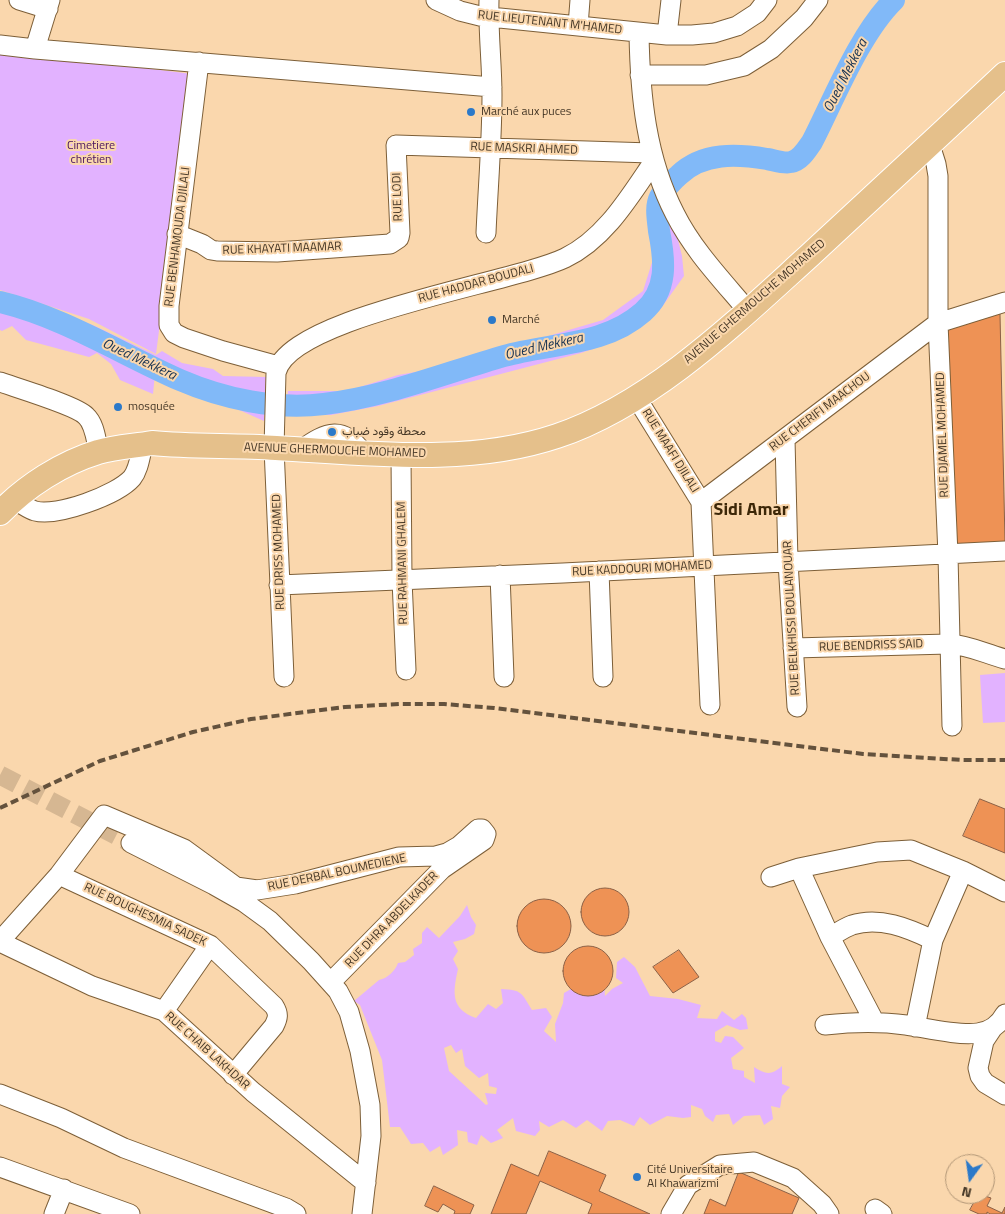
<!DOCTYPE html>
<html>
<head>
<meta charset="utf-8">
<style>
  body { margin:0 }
  #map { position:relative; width:1005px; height:1214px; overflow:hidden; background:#fad7ad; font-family:"Titillium Web",sans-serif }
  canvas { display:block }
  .north { position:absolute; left:945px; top:1154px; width:50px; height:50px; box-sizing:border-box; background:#fad7ad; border:1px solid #b29777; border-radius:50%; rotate:194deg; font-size:14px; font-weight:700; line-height:20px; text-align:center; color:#453726 }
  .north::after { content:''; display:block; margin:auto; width:18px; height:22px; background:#2b79c9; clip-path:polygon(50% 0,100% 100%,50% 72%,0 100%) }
</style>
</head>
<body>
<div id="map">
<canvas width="1005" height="1214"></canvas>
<div class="north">N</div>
</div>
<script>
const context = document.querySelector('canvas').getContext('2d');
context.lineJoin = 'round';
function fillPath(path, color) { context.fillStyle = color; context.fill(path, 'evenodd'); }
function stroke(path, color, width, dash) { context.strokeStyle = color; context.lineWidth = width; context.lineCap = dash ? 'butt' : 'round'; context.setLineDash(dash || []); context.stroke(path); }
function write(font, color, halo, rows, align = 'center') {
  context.font = font + ' "Titillium Web",Vazirmatn,sans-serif'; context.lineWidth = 4; context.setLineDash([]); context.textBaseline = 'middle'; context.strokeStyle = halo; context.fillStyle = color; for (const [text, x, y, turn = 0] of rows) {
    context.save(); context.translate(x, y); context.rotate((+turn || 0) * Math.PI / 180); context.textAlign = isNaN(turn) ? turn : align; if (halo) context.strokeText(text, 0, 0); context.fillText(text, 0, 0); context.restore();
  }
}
fillPath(new Path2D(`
  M0 50 192 74 156 354 89 319 0 290Z
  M656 196 676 232 682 256 684 276 659 311 650 309 653 316 630 334 613 342 581 353 378 406 331 415H288L289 408H298L287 401 288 391H347L398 375 439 368 603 320 643 291 654 256ZM611 329 601 339 587 346 574 343 552 353 529 348 502 360 483 371 425 382 399 393 353 404 342 401 337 409 302 408 307 402 326 401 334 407 342 398H371L395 393 419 379 451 376 484 367 509 351 531 345 550 350 572 338 584 345 596 330Z
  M0 292 32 302 95 326 156 355 162 351 182 363 213 369 223 376 266 377 264 421 210 397H203L180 383 155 374 153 394 120 380 111 364 97 353 89 357 26 340 12 326 2 331 0 330Z
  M1005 673V722L983 723 980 675Z
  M467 905 471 917 476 925 474 934 465 939 453 942 458 951 453 959 458 969C453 992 450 1009 476 1018L488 1004 496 1009 503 1003 501 989C522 990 521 992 532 1010L546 1008 552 1017 544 1031 556 1042 555 1024 563 1003 564 993 578 985 594 989 604 984 605 996 612 989 623 983 616 978 617 962 624 957 635 967 650 996 678 999 701 1005 697 1018 717 1019 722 1011 734 1020 742 1014 746 1018 748 1029 740 1030 727 1025 715 1032V1041L721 1043 725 1036 733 1037 744 1048 731 1058 733 1069 744 1071V1077L755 1083 754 1067C765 1074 771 1076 782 1066V1084L790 1087 782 1096 780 1108 771 1106 773 1119 764 1125 760 1115 744 1116 733 1125 729 1114 716 1115 713 1122 705 1116 702 1109 691 1105V1117L683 1118 667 1116 650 1125 640 1117 634 1126 620 1120 608 1121 602 1131 587 1120 576 1128 563 1120 549 1127 539 1121 540 1130 535 1136 516 1131 513 1118 497 1130 503 1138 491 1143 481 1135 477 1145 468 1142 467 1132 457 1130 458 1145 443 1155 440 1146 430 1152 423 1143 411 1144 400 1127H390L382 1060 360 1005 354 1001 379 980C388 978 395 971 398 963L405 962 414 955 413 949 422 943V933L427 927 439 938 460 916ZM451 1045 456 1053 462 1049 465 1066 479 1078 488 1073 489 1086 497 1088 496 1094 485 1093 488 1104 486 1105 449 1071 444 1048Z`), '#e2b2ff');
stroke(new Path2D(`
  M0 302C63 317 121 354 180 380 224 399 276 410 324 404 385 397 445 373 504 356 550 343 605 346 643 312 668 290 665 261 659 231 658 220 655 207 660 197 664 190 673 180 679 175 703 152 737 154 767 159 774 160 784 164 791 162 801 160 807 149 812 142 834 99 860 33 894 0`), '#81b9f8', 22);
const building = new Path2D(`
  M1000 314 1005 542 950 546 945 331Z
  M980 799 1005 809V853L963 836Z
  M581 912a24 24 0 1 1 48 0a24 24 0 1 1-48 0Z
  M517 926a27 27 0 1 1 54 0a27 27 0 1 1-54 0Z
  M563 971a25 25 0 1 1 50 0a25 25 0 1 1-50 0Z
  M679 950 699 977 673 993 653 967Z
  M549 1151 606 1175 599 1191 650 1214H588L592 1204 540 1181 526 1214H491L511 1164 538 1176Z
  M739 1172 799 1198 792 1214H704L710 1199 725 1206Z
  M434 1186 474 1205 470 1214H454L455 1211 443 1204 438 1212 425 1206Z
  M979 1194 991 1198 987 1206 1002 1213 1005 1207V1214H990L987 1212V1214H979L970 1210Z`);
fillPath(building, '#ee9255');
stroke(building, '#8b6147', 1);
stroke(new Path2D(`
  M0 775 131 843`), '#d6b792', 19, [19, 9]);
const minor = new Path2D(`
  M19 0 48 9
  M436 0 460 11 480 16 667 35H692L714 33 737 26 757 13 767 0
  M578 26 580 0
  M639 33C640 95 646 158 675 214 693 250 722 280 748 311
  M667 35 671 0
  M0 45 35 49 492 87
  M35 49 50 0
  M199 62 169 306V325L174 333 184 338 223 351 278 366
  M640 75H706L744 66 771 49 804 18 818 0
  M930 145 936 164 938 176V323L948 555 952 726
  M486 233C488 187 492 141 492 95 492 64 488 32 489 0
  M177 234 202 244 211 250 217 251 277 252 390 244 399 238 400 233 396 145 651 153
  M0 382C17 388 77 406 86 416 95 424 96 441 99 452
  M636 397 701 502 710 705
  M785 439 788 562 797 707
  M301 450C327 431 343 425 364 454
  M401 455 402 580 406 670
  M14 500C21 503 28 509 35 511 57 517 117 495 132 478 139 469 140 456 143 445
  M701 502 938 323 1005 302
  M599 571 603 677
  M500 575 504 677
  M279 585 563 573 1005 551
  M793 648 949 644C969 645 986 654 1005 659
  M284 677 274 448 276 373C289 316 513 283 565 258 605 239 630 196 654 161
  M131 843 214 885 244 902 270 921 311 961 338 991 349 1012 360 1051 370 1105 371 1136 362 1214
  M799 868 830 937 874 1021
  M59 875 210 945 274 1006C279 1014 278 1018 274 1026L233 1075
  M771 877 799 868 877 852 911 850 963 871 1005 892
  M830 937C837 933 844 928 852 925 879 916 908 928 933 940
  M0 941 59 875 104 815 184 849 236 887 257 890 295 884 399 857 436 856 447 853 459 846 478 829H482L486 834 484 840 442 869 331 982
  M0 942 92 986 164 1011 253 1092 366 1183
  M164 1011 210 945
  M825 1025C852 1022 878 1021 906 1025 926 1028 959 1036 978 1033 991 1031 999 1025 1005 1014
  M915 1027 933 940 963 871
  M992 1029 984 1041 978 1068 980 1076 985 1083 1005 1095
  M0 1094 61 1118 124 1148 286 1208 296 1214
  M0 1167 130 1214
  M875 1209 882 1214
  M54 1214 64 1189
  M671 1214 688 1185 720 1165 754 1162 793 1178 822 1204 829 1214`);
const major = new Path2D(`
  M0 513C26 486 62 463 98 452 116 447 135 446 152 443 193 447 235 445 276 448 368 453 468 466 557 436 652 404 736 322 809 256 875 195 940 135 1005 74`);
stroke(minor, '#7d5f38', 21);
stroke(major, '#fff', 26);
stroke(minor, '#fff', 19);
stroke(major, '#e5c08b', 24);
stroke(new Path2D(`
  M0 808 100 761 193 732 251 719 345 707 399 704H444L494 708 863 754 962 760H1005`), '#64523d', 4, [8, 4]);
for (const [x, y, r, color] of [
  [471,112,5,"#2b79c9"],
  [492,320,5,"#2b79c9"],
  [118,407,5,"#2b79c9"],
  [332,432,5,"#2b79c9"],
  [637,1177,5,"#2b79c9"]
]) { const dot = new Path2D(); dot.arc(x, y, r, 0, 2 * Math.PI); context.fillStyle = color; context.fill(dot); stroke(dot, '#fad7ad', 2); }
write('12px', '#453726', '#fad7ad', [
  ["RUE LIEUTENANT M'HAMED",550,23,6],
  ["RUE MASKRI AHMED",524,149,2],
  ["RUE LODI",398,197,-92],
  ["RUE BENHAMOUDA DJILALI",178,237,-83],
  ["RUE KHAYATI MAAMAR",282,249,-2],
  ["RUE HADDAR BOUDALI",476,284,-15],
  ["AVENUE GHERMOUCHE MOHAMED",755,302,-41],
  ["RUE CHERIFI MAACHOU",820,412,-37],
  ["RUE DJAMEL MOHAMED",943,435,-92],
  ["AVENUE GHERMOUCHE MOHAMED",335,451,2],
  ["RUE MAAFI DJILALI",670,451,58],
  ["RUE DRISS MOHAMED",279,552,-92],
  ["RUE RAHMANI GHALEM",403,563,-91],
  ["RUE KADDOURI MOHAMED",642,569,-3],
  ["RUE BELKHISSI BOULANOUAR",792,618,-93],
  ["RUE BENDRISS SAID",871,646,-2],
  ["RUE DERBAL BOUMEDIENE",337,873,-12],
  ["RUE BOUGHESMIA SADEK",145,915,25],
  ["RUE DHRA ABDELKADER",392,920,-46],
  ["RUE CHAIB LAKHDAR",207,1051,42]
]);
write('12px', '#453726', '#fad7ad', [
  ["Marché aux puces",481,112],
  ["Marché",502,320],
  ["mosquée",128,407],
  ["محطة وقود ضباب",342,432],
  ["Cité Universitaire",647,1170],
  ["Al Khawarizmi",647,1184]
], 'left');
write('12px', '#46105e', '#fad7ad', [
  ["Cimetiere",91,146],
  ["chrétien",91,160]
]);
write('italic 14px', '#153151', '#fad7ad', [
  ["Oued Mekkera",846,76,-63],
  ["Oued Mekkera",544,347,-13],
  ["Oued Mekkera",139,360,25]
]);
write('bold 18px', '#3c2708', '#fad7ad', [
  ["Sidi Amar",751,511]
]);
</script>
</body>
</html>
